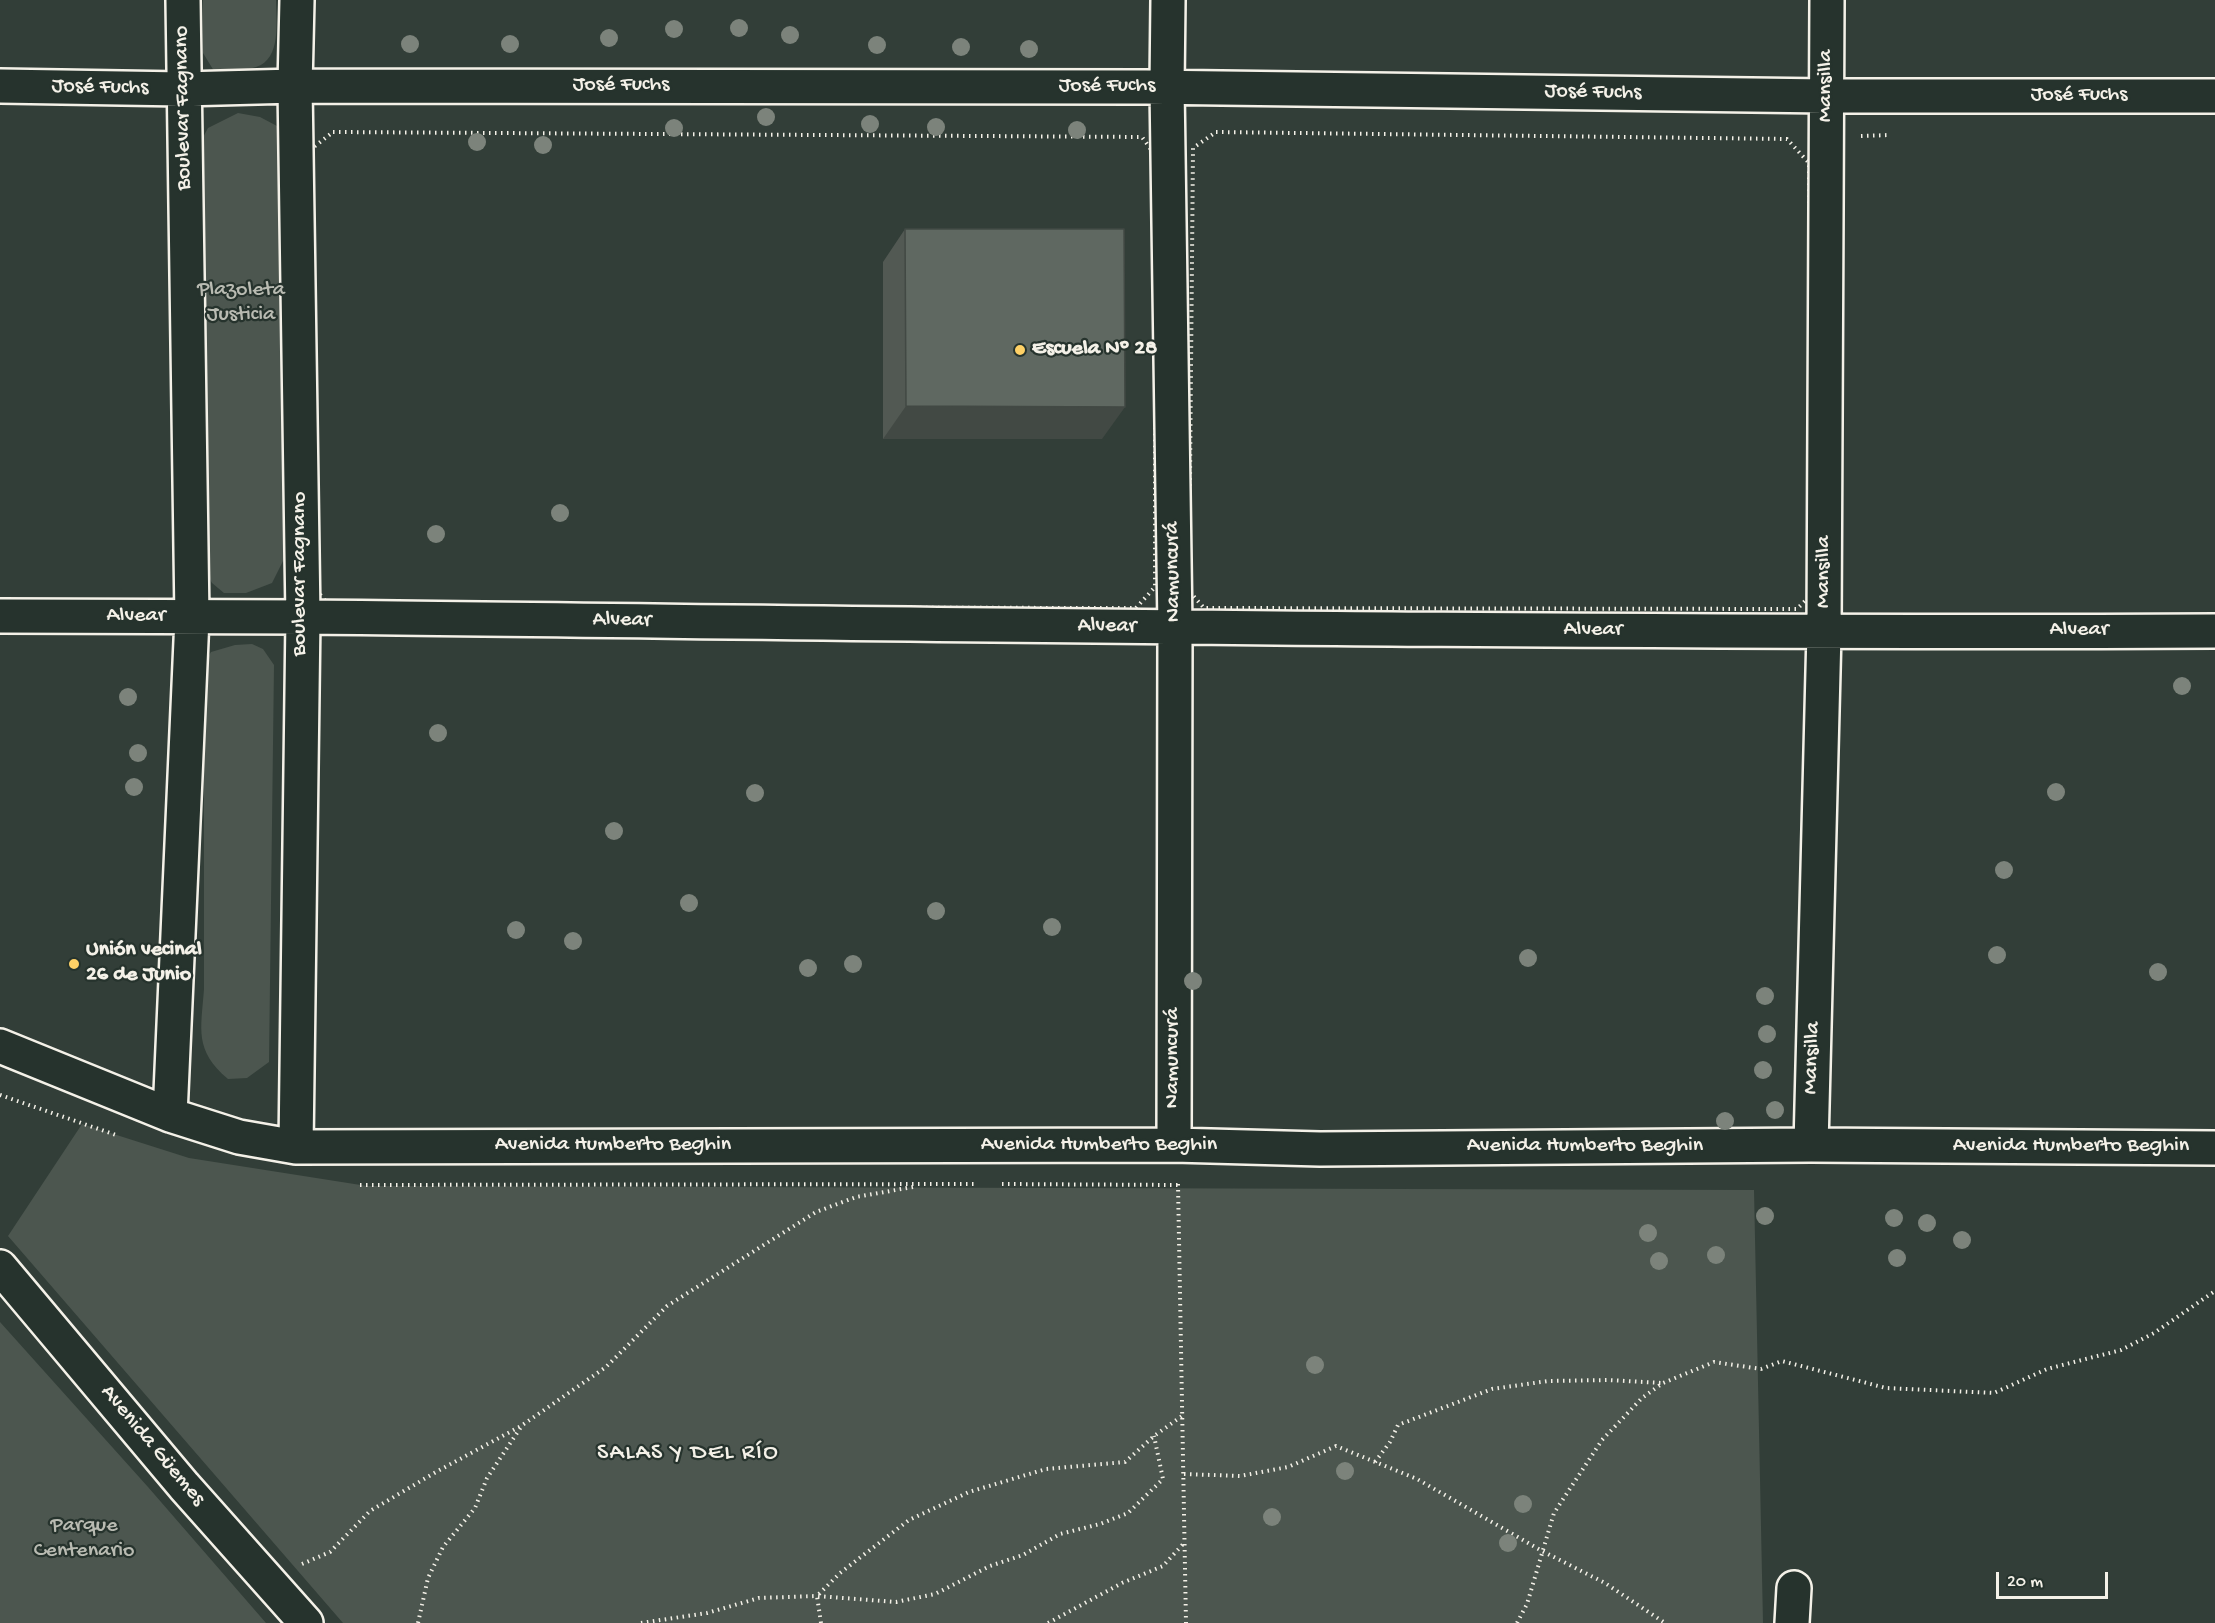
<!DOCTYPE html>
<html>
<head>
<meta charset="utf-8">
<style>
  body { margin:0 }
  #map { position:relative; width:2215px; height:1623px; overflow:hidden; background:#323e38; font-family:"Gochi Hand",sans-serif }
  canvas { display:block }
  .scale { position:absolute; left:1996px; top:1572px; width:112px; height:27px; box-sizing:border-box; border:3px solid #f4f1e8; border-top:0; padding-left:8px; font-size:18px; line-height:21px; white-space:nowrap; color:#f4f1e8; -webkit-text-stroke:4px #26332d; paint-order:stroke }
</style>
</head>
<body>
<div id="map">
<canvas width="2215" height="1623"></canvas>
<div class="scale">20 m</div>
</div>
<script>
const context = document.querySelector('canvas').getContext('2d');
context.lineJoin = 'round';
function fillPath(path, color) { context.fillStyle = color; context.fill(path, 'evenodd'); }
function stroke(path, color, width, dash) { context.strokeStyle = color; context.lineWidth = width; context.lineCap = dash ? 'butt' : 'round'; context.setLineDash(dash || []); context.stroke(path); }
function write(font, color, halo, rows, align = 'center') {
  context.font = font + ' "Gochi Hand",sans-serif'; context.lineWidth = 4.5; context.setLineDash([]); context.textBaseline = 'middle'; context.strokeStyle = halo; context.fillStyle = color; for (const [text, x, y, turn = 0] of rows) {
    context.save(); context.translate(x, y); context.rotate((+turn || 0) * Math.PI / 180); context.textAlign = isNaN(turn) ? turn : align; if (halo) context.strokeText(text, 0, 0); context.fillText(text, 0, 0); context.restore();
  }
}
fillPath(new Path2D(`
  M203 0H276C276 20 282 59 256 67 244 71 227 70 214 71L203 53Z
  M238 113 260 117 277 126 280 156 284 559 272 583 246 593H224L212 583 204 568 200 143 208 128Z
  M252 644 263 649 274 665 269 1062 247 1078 228 1079C194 1050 201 1030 204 989V664L211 652 235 645Z
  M82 1124 189 1158 367 1186 1754 1190 1763 1623H343L8 1236Z
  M0 1322 148 1487 266 1623H0Z`), '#4c564f');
const minor = new Path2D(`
  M1168 0 1167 87 1175 627 1174 1145
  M0 86 183 89 295 86 1146 87 1827 96H2215
  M0 616C104 617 208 616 312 617 946 624 1580 634 2215 631
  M0 1046 170 1115 239 1137 296 1147 1174 1145 1320 1149 1811 1145 2215 1148
  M170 1115 192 618 183 0
  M1811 1145 1824 632 1827 0
  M296 1147 303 617 295 86 297 0
  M0 1267 184 1486 306 1623
  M1792 1623 1794 1588`);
stroke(minor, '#f4f1e8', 38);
stroke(new Path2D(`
  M333 132 1142 137 1155 155V587L1136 608 330 607 308 579 310 150Z
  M1216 132 1787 139 1809 163 1810 596 1797 609 1204 608 1189 591 1193 148Z
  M1861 136 1890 135
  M0 1095 116 1135
  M1002 1184 1178 1185
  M1178 1184 1186 1623
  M360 1185 974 1184
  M1375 1462 1390 1442 1398 1425 1492 1389 1548 1381 1608 1380 1662 1383
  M1184 1474 1240 1476 1288 1467 1336 1446 1417 1479 1542 1551 1605 1583 1665 1623
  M302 1564 330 1552 370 1511 436 1472 521 1426 606 1367 667 1306 816 1212 856 1197 913 1187
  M418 1623 428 1578 443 1547 475 1508 487 1478 521 1427
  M641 1623 707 1613 759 1598 817 1596 896 1602 935 1594 990 1566 1023 1555 1060 1534 1100 1524 1128 1513 1163 1479 1154 1436
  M821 1623 817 1596 840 1573 909 1520 969 1492 1046 1469 1125 1462 1154 1436 1182 1416
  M1048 1623 1122 1583 1163 1566 1185 1542
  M1517 1623 1527 1604 1554 1513 1602 1440 1642 1398 1663 1383 1714 1362 1761 1369 1782 1361 1886 1388 1994 1393 2047 1369 2121 1350 2154 1333 2215 1291`), '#f4f1e8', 4, [1.5, 4.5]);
stroke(minor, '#26332d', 33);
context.fillStyle = '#7c837b';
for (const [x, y] of [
  [739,28],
  [674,29],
  [790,35],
  [609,38],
  [410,44],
  [510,44],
  [877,45],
  [961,47],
  [1029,49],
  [766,117],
  [870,124],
  [936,127],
  [674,128],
  [1077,130],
  [477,142],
  [543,145],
  [560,513],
  [436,534],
  [2182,686],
  [128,697],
  [438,733],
  [138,753],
  [134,787],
  [2056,792],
  [755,793],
  [614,831],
  [2004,870],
  [689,903],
  [936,911],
  [1052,927],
  [516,930],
  [573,941],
  [1997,955],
  [1528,958],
  [853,964],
  [808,968],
  [2158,972],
  [1193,981],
  [1765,996],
  [1767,1034],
  [1763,1070],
  [1775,1110],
  [1725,1121],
  [1765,1216],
  [1894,1218],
  [1927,1223],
  [1648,1233],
  [1962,1240],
  [1716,1255],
  [1897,1258],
  [1659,1261],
  [1315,1365],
  [1345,1471],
  [1523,1504],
  [1272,1517],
  [1508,1543]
]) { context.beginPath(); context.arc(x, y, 9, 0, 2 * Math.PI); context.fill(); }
fillPath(new Path2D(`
  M905 229 1102 439H883V262Z`), '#525953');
fillPath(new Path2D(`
  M906 406 1125 407 1102 439H883Z`), '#424944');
const building = new Path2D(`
  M905 229H1124L1125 407 906 406Z`);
fillPath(building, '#5f6861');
stroke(building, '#424944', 1.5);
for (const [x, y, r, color] of [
  [1020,350,6,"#ffd166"],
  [74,964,6,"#ffd166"]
]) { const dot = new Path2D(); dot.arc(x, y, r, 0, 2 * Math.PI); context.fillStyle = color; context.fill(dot); stroke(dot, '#26332d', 2); }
write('22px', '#f4f1e8', '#26332d', [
  ["José Fuchs",621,86],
  ["Mansilla",1827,86,-90],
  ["José Fuchs",1107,87],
  ["José Fuchs",100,88,1],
  ["José Fuchs",1593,93,1],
  ["José Fuchs",2079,96],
  ["Boulevar Fagnano",184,108,-91],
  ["Namuncurá",1174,572,-91],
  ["Mansilla",1825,572,-90],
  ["Boulevar Fagnano",301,574,-90],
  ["Alvear",136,617],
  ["Alvear",622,621,1],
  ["Alvear",1107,627,1],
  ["Alvear",1593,631],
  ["Alvear",2079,631],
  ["Namuncurá",1174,1058,-90],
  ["Mansilla",1813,1058,-88],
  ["Avenida Humberto Beghin",613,1146],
  ["Avenida Humberto Beghin",1099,1146],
  ["Avenida Humberto Beghin",1585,1147],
  ["Avenida Humberto Beghin",2071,1147],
  ["Avenida Güemes",152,1446,50]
]);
write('22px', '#b9bbb2', '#26332d', [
  ["Plazoleta",241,291],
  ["Justicia",241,316],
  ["Parque",84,1527],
  ["Centenario",84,1552]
]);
write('bold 22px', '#f4f1e8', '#26332d', [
  ["Escuela Nº 28",1032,350],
  ["Unión vecinal",86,951],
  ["26 de Junio",86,976]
], 'left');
context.letterSpacing = '1.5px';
write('24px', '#f4f1e8', '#26332d', [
  ["SALAS Y DEL RÍO",688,1454]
]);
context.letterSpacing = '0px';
</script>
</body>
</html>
